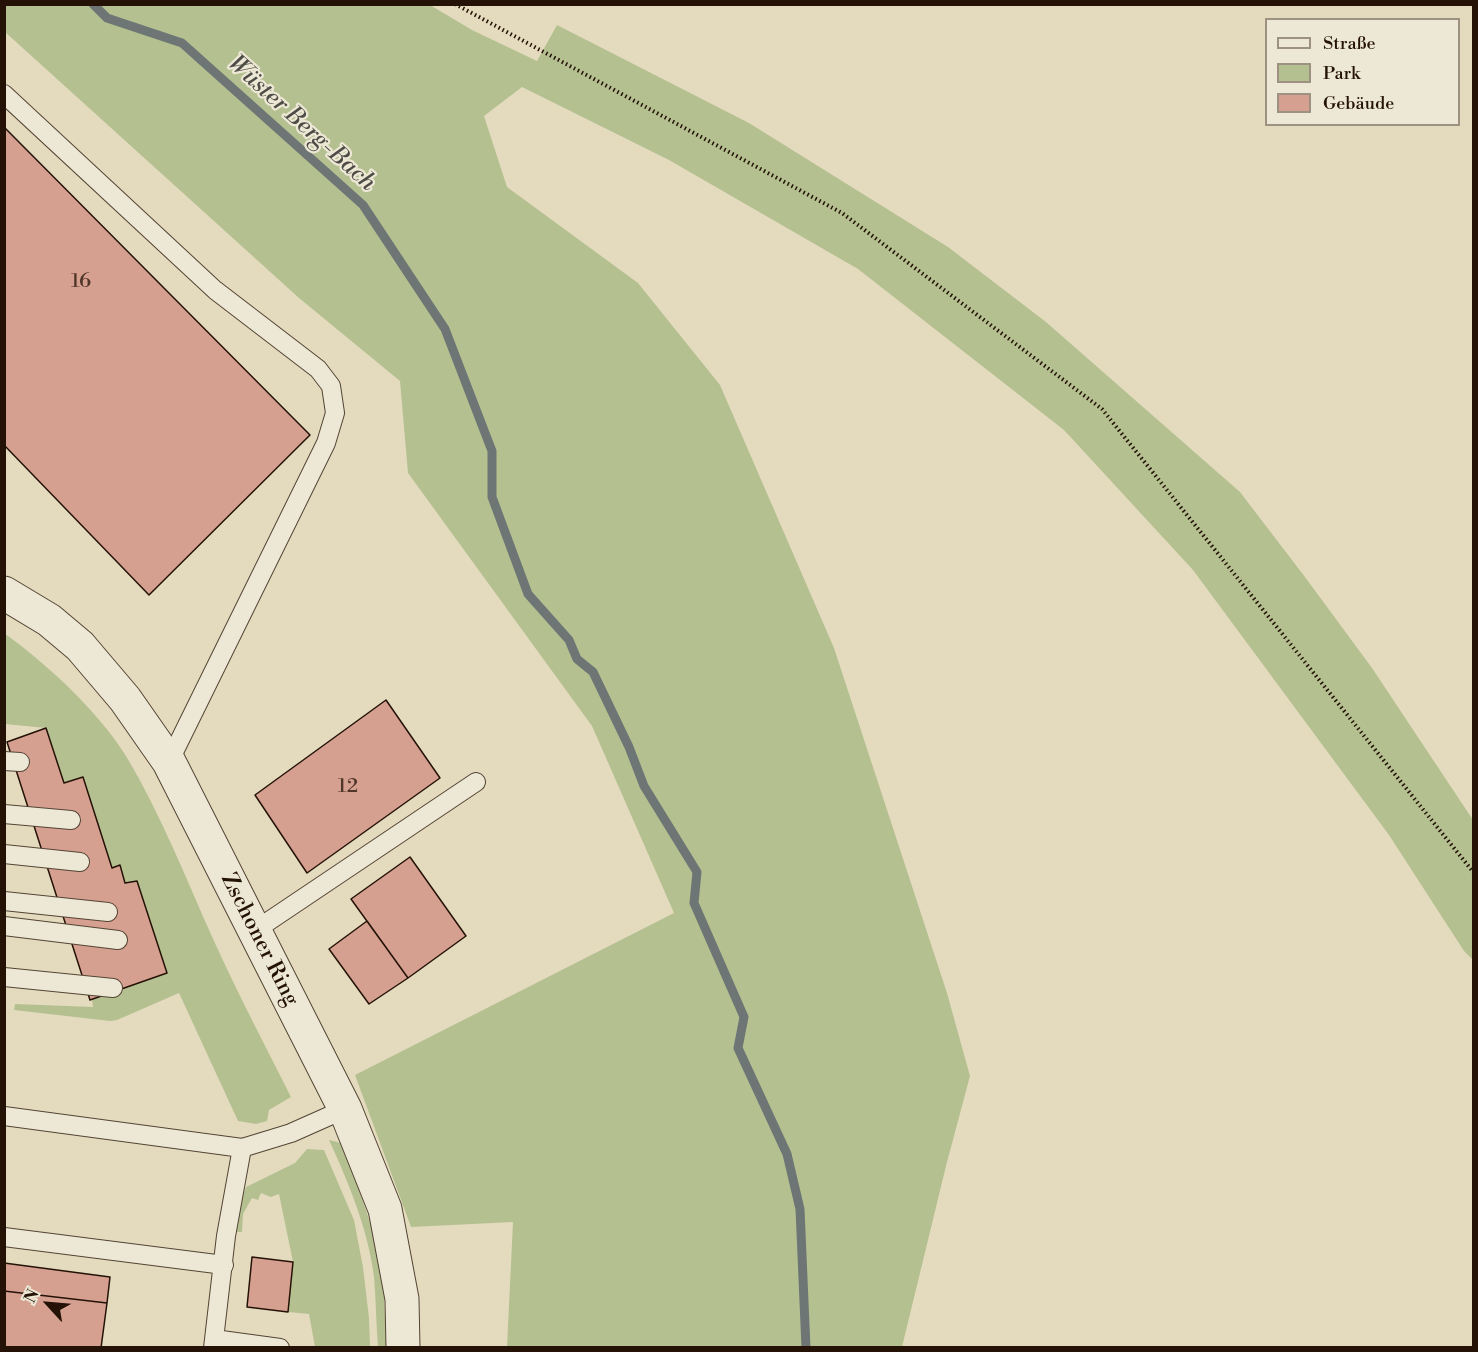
<!DOCTYPE html>
<html>
<head>
<meta charset="utf-8">
<style>
  body { margin:0 }
  #map { position:relative; width:1478px; height:1352px; overflow:hidden; background:#e4dbbe; font-family:"Libre Bodoni",serif }
  canvas { display:block }
  .frame { position:absolute; inset:0; border:6px solid #241206; pointer-events:none }
  .legend { position:absolute; left:1265px; top:18px; width:195px; height:108px; box-sizing:border-box; background:#ede8d5; border:2px solid #9d9282; margin:0; padding:8px 10px; list-style:none; font-size:18px; color:#241206 }
  .legend li { display:flex; align-items:center; gap:12px; height:30px }
  .legend b { width:30px; border:2px solid #9d9282 }
  .north { position:absolute; left:18px; top:1274px; width:60px; height:60px; -webkit-text-stroke:4px #ede8d5; paint-order:stroke; rotate:296deg; font-size:16px; font-weight:700; line-height:24px; text-align:center; color:#241206 }
  .north::after { content:''; display:block; margin:auto; width:21px; height:27px; background:#241206; clip-path:polygon(50% 0,100% 100%,50% 72%,0 100%) }
</style>
</head>
<body>
<div id="map">
<canvas width="1478" height="1352"></canvas>
<div class="frame"></div>
<ul class="legend">
<li><b style="height:8px;background:#ede8d5"></b>Straße</li>
<li><b style="height:16px;background:#b5c091"></b>Park</li>
<li><b style="height:16px;background:#d6a091"></b>Gebäude</li>
</ul>
<div class="north">N</div>
</div>
<script>
const context = document.querySelector('canvas').getContext('2d');
context.lineJoin = 'round';
function fillPath(path, color) { context.fillStyle = color; context.fill(path, 'evenodd'); }
function stroke(path, color, width, dash) { context.strokeStyle = color; context.lineWidth = width; context.lineCap = dash ? 'butt' : 'round'; context.setLineDash(dash || []); context.stroke(path); }
function write(font, color, halo, rows, align = 'center') {
  context.font = font + ' "Libre Bodoni",serif'; context.lineWidth = 4.5; context.setLineDash([]); context.textBaseline = 'middle'; context.strokeStyle = halo; context.fillStyle = color; for (const [text, x, y, turn = 0] of rows) {
    context.save(); context.translate(x, y); context.rotate((+turn || 0) * Math.PI / 180); context.textAlign = isNaN(turn) ? turn : align; if (halo) context.strokeText(text, 0, 0); context.fillText(text, 0, 0); context.restore();
  }
}
fillPath(new Path2D(`
  M4 5H430L472 30 537 61 557 25 749 123 948 247 1046 322 1240 492 1305 577 1372 668 1473 820V960L1464 951 1389 835 1193 570 1064 430 858 269 669 160 522 87 484 116 507 187 638 283 720 385 834 648 947 993 970 1076 946 1166 902 1347H507L513 1222 411 1227 355 1075 674 913 592 726 408 473 400 381 299 298 5 32Z
  M4 633C47 664 98 711 126 756 161 814 186 879 214 941 238 994 265 1045 291 1097L269 1110 267 1121 256 1124 238 1121 179 993 117 1020 110 1021 14 1010 15 1004 93 1007 92 1000 166 973 137 882 125 883 120 865 112 868 83 777 64 783 46 728 5 724Z
  M329 1140 341 1143C359 1187 377 1235 383 1282 385 1304 385 1326 386 1347H378C376 1324 376 1300 374 1277 368 1229 349 1184 329 1140Z
  M307 1149 324 1150 354 1220 363 1267 369 1318 370 1347H315L309 1314 288 1312 293 1262 279 1194 271 1197 261 1193 258 1200 252 1198 243 1214 242 1232H235L237 1210 246 1187 295 1163Z`), '#b5c091');
stroke(new Path2D(`
  M93 4 107 18 182 43 363 205 445 329 492 451V497L528 594 569 640 577 659 593 672 629 747 644 786 697 872 694 903 744 1017 738 1048 787 1154 800 1209 806 1348`), '#6d7674', 9);
const building = new Path2D(`
  M5 128 310 435 149 595 4 445Z
  M386 700 440 778 307 873 255 795Z
  M46 728 64 783 83 777 112 868 120 865 125 883 137 881 167 973 90 1000 7 742Z
  M410 857 466 936 408 978 351 899Z
  M367 921 408 978 369 1004 329 949Z
  M252 1257 293 1262 288 1312 247 1307Z
  M4 1263 110 1277 107 1303 4 1291Z
  M4 1291 107 1303 101 1348H4Z`);
fillPath(building, '#d6a091');
stroke(building, '#241206', 1.5);
const lane = new Path2D(`
  M4 94 215 290 318 369 331 386 335 413 326 443 169 762
  M4 761 20 762
  M4 814 71 820
  M4 854 80 862
  M4 901 108 912
  M4 926 118 940
  M253 929 266 923 476 782
  M4 977 113 988
  M4 1116 242 1148 291 1133 345 1109
  M4 1237 224 1265
  M214 1339 280 1348
  M213 1348 226 1236 242 1148`);
const street = new Path2D(`
  M4 593 49 620 80 646 125 699 169 762 345 1109 385 1209 402 1299 403 1348`);
stroke(lane, '#544434', 20);
stroke(street, '#544434', 35);
stroke(new Path2D(`
  M455 4 842 213 1102 409 1474 873`), '#241206', 4, [1.5, 3]);
stroke(lane, '#ede8d5', 18);
stroke(street, '#ede8d5', 33);
write('20px', '#503629', null, [
  ["16",81,282],
  ["12",348,787]
]);
write('22px', '#241206', '#ede8d5', [
  ["Zschoner Ring",259,940,63]
]);
write('italic 24px', '#4e4c46', '#ede8d5', [
  ["Wüster Berg-Bach",301,124,42]
]);
</script>
</body>
</html>
